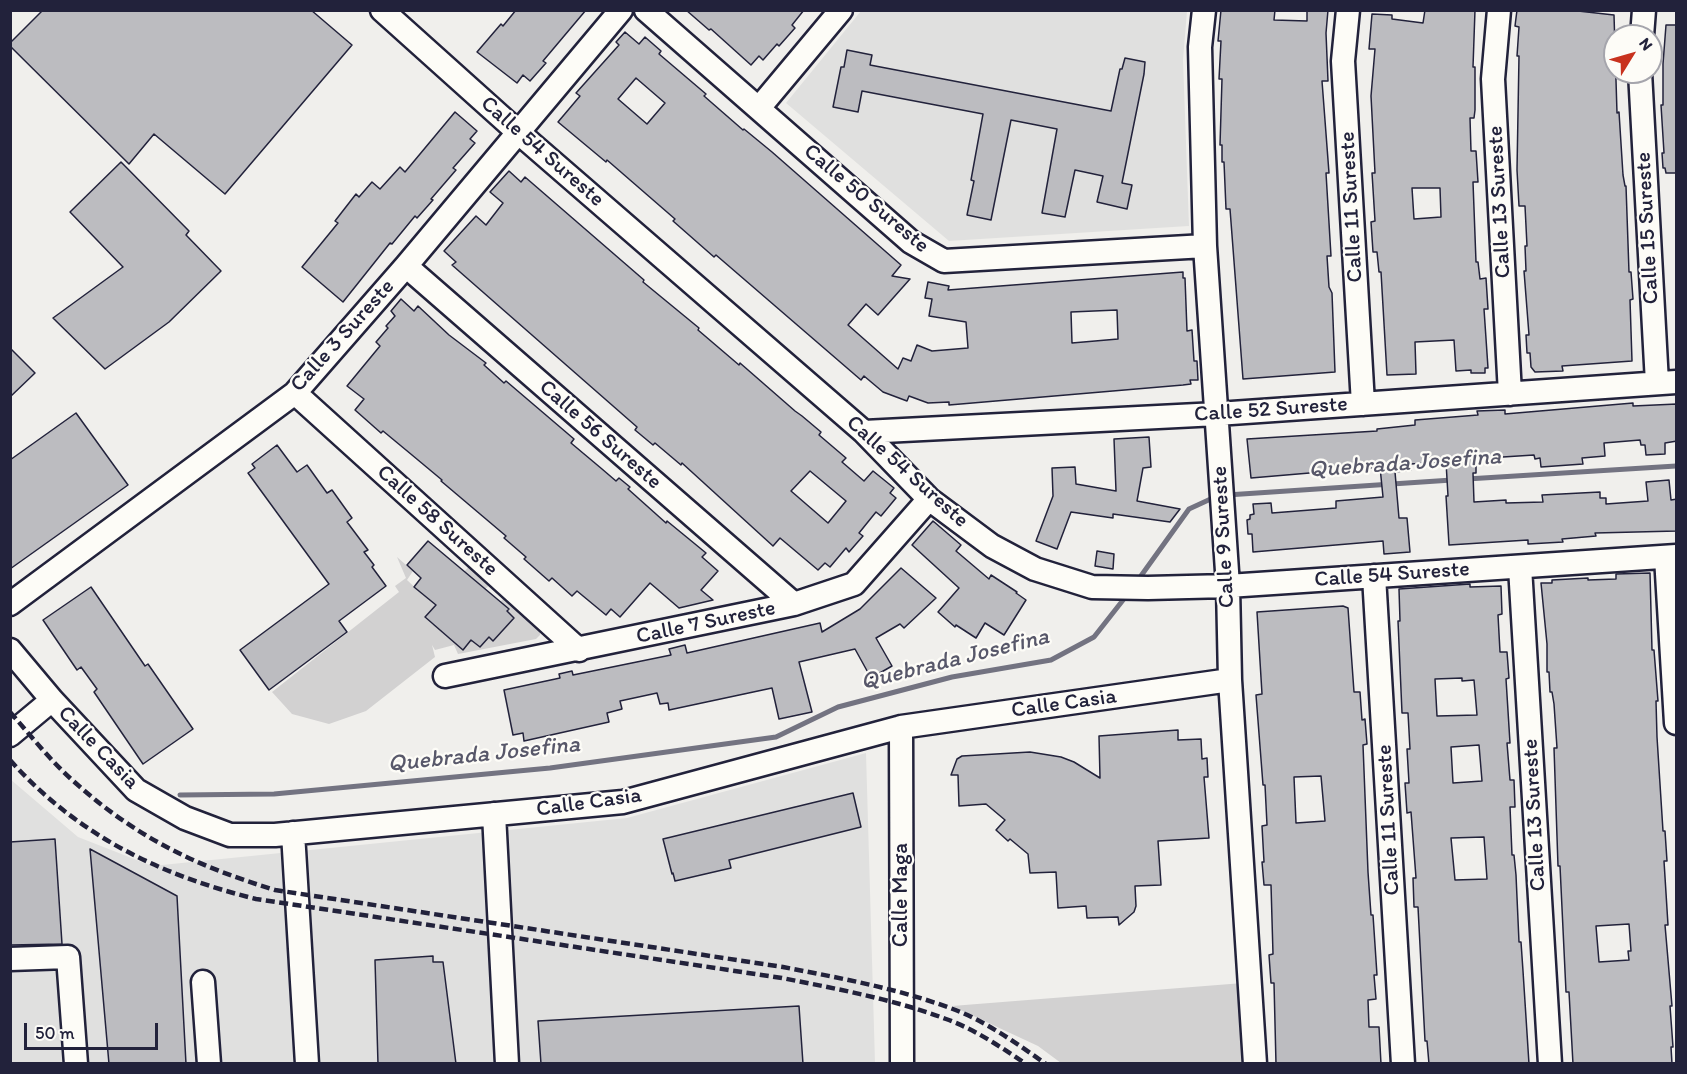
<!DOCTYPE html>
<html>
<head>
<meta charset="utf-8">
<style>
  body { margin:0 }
  #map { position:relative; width:1687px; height:1074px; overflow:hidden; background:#f0efec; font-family:Itim,sans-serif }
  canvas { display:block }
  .frame { position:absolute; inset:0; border:12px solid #22223b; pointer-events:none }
  .north { position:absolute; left:1603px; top:24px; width:60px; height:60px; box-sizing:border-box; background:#fdfcf7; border:2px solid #a5a5ac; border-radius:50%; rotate:53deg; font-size:16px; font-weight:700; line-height:24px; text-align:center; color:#22223b }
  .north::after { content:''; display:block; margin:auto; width:21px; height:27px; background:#c8321e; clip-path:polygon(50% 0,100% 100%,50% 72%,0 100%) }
  .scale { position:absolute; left:24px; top:1023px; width:134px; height:27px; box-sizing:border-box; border:3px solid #22223b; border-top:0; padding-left:8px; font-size:18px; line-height:21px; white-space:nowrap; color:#22223b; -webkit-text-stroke:4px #fdfcf7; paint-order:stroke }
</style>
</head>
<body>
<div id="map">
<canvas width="1687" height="1074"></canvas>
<div class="frame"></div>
<div class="north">N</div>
<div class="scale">50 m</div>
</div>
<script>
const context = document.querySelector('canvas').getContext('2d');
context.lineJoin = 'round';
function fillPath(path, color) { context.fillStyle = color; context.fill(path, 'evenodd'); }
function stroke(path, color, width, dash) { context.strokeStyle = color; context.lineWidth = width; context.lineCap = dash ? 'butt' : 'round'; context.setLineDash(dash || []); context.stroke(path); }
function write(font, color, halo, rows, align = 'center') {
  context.font = font + ' Itim,sans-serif'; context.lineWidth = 4.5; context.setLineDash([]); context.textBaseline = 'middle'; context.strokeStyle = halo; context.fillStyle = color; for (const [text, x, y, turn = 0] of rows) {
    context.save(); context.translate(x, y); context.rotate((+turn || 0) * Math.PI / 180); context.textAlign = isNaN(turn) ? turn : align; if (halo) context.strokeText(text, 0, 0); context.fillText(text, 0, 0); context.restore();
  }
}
fillPath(new Path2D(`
  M861 11H1187L1183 60 1189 226 949 241 786 103Z
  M866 753 875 1063H11L10 779 78 837 152 866 627 818Z`), '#e0e0df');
fillPath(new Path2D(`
  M397 557 413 571 407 580 423 595 442 597 425 618 433 625 444 612 463 650 471 640 480 647 489 637 493 641 514 618 507 611 509 609 500 602 506 596 540 628V635L536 639 458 654 454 645 435 650 432 645 435 657 366 711 329 724 292 714 272 692 399 592 395 586 406 578Z
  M471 564 491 583 481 594 464 572Z
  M1243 983 1248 1063H1061L1038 1046 952 1006Z`), '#d2d1d1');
stroke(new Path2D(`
  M1467 479 1676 466
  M1227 495 1452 480
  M1138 580 1189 509 1215 497
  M180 795 274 794 550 768 776 737 838 707 952 677 1051 660 1094 637 1127 595`), '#737381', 5);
const building = new Path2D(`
  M43 10H311L352 45 225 194 154 134 129 164 10 46V43Z
  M516 10H586L543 61 546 63 530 81 523 75 517 83 477 52 501 24 503 26Z
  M686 10H804L792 25 795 28 779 46 777 44 763 60 759 56 751 65 711 29 709 30Z
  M1221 10H1275L1274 20 1307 21V10H1328L1326 33 1328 81H1322L1329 173H1326L1331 256H1327L1329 287 1332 293 1335 372 1243 379 1230 209H1226L1224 162H1222V145H1220L1222 79H1219L1221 41H1218Z
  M1425 10H1475L1473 67H1475V110L1474 118H1470L1471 151H1476L1478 182H1473L1476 262H1478L1480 279 1486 278 1488 309H1484L1488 368H1485V373H1471V370L1456 371 1454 340 1415 342 1416 374 1387 375 1381 272H1379L1377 252H1373L1371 222 1375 221 1372 173H1375L1371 96 1375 49H1369L1372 14 1392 15V19L1423 23ZM1412 188H1440L1441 217 1414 219Z
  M1517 10H1569L1614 15 1617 113 1619 112 1623 175 1625 186H1626L1629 272H1631L1633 299 1630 300 1632 361 1562 366 1563 371 1535 372 1531 367 1530 353H1527L1526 335H1529L1524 271H1526L1525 246H1527L1525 206H1519L1517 170 1519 56H1517L1519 27 1515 26Z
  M1666 25H1677V173H1666L1665 168H1663L1662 153H1664L1661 105H1663V64Z
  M625 32 639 44 645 37 661 51 659 54 706 94 704 96 743 130 744 129 772 152 901 265 892 276 910 279 878 315 866 304 848 325 898 369 903 358 911 361 917 345 932 351 968 348 966 322 929 316 932 299 925 298 928 282 949 286 948 290 1183 272V278H1185L1187 331 1192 330 1194 361H1197L1198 380H1190L1191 384 1183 385 949 405V402L928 403 909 396 907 401 883 392 864 376 861 380 716 255 714 257 673 221 675 219 607 160 606 162 558 122 580 96 576 93 619 45 616 42ZM636 78 665 103 647 124 618 99ZM1117 310 1118 339 1072 343 1071 312Z
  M847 50 872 55 870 65 1111 111 1120 69H1122L1125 58 1145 62 1144 74 1122 183 1132 185 1127 209 1097 202 1103 176 1075 170 1065 217 1042 213 1057 129 1011 120 991 220 967 215 974 181 971 180 983 114 862 91 858 112 833 107 841 67H844Z
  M455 112 477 131 470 139 475 143 453 168 456 170 431 199 433 200 417 218 415 216 392 244 390 243 343 302 302 267 338 223 335 221 356 194 359 197 372 182 380 189 400 167 405 172Z
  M121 162 189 231 186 235 221 271 169 322 105 369 53 318 123 267 70 212Z
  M509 171 521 182 525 177 644 280 643 282 699 328 698 330 739 365 740 363 795 411 802 416 821 432 819 435 846 458 842 462 864 481 873 471 894 488 890 493 896 498 881 516 876 512 859 533 863 536 849 552 846 548 830 567 825 563 818 570 780 538 773 546 682 463 681 465 655 443 653 445 635 430 637 427 452 265 456 262 444 251 476 216 486 225 503 203 490 192ZM810 471 846 501 828 523 791 491Z
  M401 299 414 311 418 306 449 335 486 363 484 365 504 383 506 381 574 439 571 443 602 469 616 481 619 478 630 487 628 489 666 523 667 521 706 553 702 557 718 571 701 590 713 600 679 608 650 583 620 617 611 609 606 615 577 591 572 596 552 578 549 581 524 559 526 557 504 538 506 536 441 481 442 480 412 455 383 431 381 433 355 410 364 399 347 386 380 346 376 342 388 328 386 326 395 316 391 311Z
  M10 348 35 373 10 397Z
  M1633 403V406L1677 404V441L1665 443V454L1646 455 1645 445H1641L1640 440 1604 443 1605 456 1582 458 1583 464 1541 467 1540 458 1535 459 1534 455 1487 458 1488 461 1476 462V473H1473L1474 502 1506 500V503L1543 502 1542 495 1600 492V498H1606V504L1648 501 1646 482 1669 480 1671 500 1677 499V531L1595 533 1596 536 1562 539 1563 542 1528 544V540L1449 545 1446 496H1448L1446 462 1410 464 1411 470 1395 472 1399 518H1407L1410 552 1384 554 1383 541 1253 552 1252 534H1248L1247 520 1250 519V515L1254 514 1253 504 1271 503 1272 513 1336 508V501L1383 497 1380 467 1251 478 1247 439 1377 431V429L1415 425V420L1478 415 1477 411 1505 410V414Z
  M76 413 128 485 10 569V460Z
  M1149 437 1151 467 1143 468 1137 501 1180 509 1170 522 1113 514V518L1071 512 1057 549 1036 541 1053 496 1052 468 1075 467 1076 484 1116 491 1114 439Z
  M277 445 297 472 307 465 327 493 332 490 352 518 347 522 368 550 364 552 374 565 372 567 386 586 339 621 347 632 269 690 240 650 329 584 248 473 255 468 252 464Z
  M933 521 961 545 956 551 989 579 991 575 1017 592 1016 593 1026 600 1004 635 985 623 976 638 956 625 955 627 938 612 959 588 912 545Z
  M428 541 509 609 507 611 514 618 493 641 489 637 480 647 471 640 463 650 425 617 436 605 414 587 421 578 407 565Z
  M1097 551 1114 554 1113 569 1095 566Z
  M901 568 936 598 904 628 900 624 876 638 892 666 871 678 855 649 799 662 812 712 779 719 772 688 669 710 668 703 660 704 657 693 620 701 622 709 607 713 609 722 524 741 523 733 513 735 504 690 560 678 559 674 572 671 573 675 671 655 669 649 685 645 687 653 820 623 822 632 860 609Z
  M1650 573 1652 650H1654L1658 701H1656L1657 737 1663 831H1665L1667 861H1664L1668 925H1665L1672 1006H1670L1673 1047H1671L1672 1064H1573L1569 992H1566L1560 866H1558L1554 748H1557L1554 704 1552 692H1550L1549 672H1547V644L1541 583H1552V580L1588 578V580L1616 579V574ZM1629 924 1631 951H1628L1629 960 1599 962 1596 926Z
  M1470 584V587L1501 586 1502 614 1498 615 1500 652H1507L1509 678 1506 679 1510 743H1507L1510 780H1514L1515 807H1510L1512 855H1514L1516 875 1519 942H1521L1523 971 1529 1064H1429L1427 1041H1425L1418 907H1414L1413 878H1416L1411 812 1407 813 1405 783H1409L1407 749H1410L1408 713H1402L1398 621H1400L1399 589ZM1462 678V681L1474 680 1477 715 1437 716 1435 679ZM1479 745 1482 781 1453 783 1451 747ZM1484 837 1487 879 1455 880 1451 838Z
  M91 587 145 666 148 664 193 729 143 764 94 692 97 689 81 667 77 670 43 620Z
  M1343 606 1348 608 1354 692H1360L1362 720 1365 719 1367 744 1363 745 1368 872 1371 915H1373L1377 975H1374L1376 999 1368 1000 1369 1027H1379L1381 1064H1276L1274 983H1271L1269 955 1273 954 1271 885H1264L1262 862H1264L1262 826 1267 825 1265 785H1263L1256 695 1262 694 1257 612ZM1321 776 1325 821 1296 823 1294 777Z
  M1178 730V740L1201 739 1202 759 1207 758 1208 777H1204L1209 838 1158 841 1161 885 1135 886 1136 906 1134 912 1119 925 1118 917 1087 918 1086 906 1058 908 1056 872 1030 873 1028 854 1010 839 1008 841 996 830 1005 820 986 804 959 806 958 775H951L957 759 962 756 1030 752 1061 757 1074 762 1100 778 1099 736Z
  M853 793 861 827 729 860 731 868 675 881 673 873 672 874 663 839Z
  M55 839 62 944 10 945V842Z
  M90 849 177 896 186 1064H109Z
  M433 956V962H443L456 1064H378L375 960Z
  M799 1006 803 1064H541L538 1021Z`);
fillPath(building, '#bcbcc0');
stroke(building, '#22223b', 1.5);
const minor = new Path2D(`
  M382 10 519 133 864 432 929 499 992 546 1035 569 1092 587 1148 588 1228 586 1676 556
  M646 10 911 242 944 261 1205 246
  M1204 10 1200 47 1205 246 1228 586 1230 680 1255 1064
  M1348 10 1343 61 1363 404
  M1499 10 1493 79 1510 394
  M1642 36 1644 10
  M1640 72 1657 383
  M759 108 841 10
  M406 266 794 604
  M295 393 579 650
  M864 432 1217 414 1676 382
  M1666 557 1676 723
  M1520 567 1550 1064
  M1374 576 1403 1064
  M10 604 295 393 406 266 621 10
  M10 650 52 700 136 790 185 818 230 835H275L623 802 901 727 1230 680
  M445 676 794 604 854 584 929 499
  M901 727 902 1064
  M10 735 52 700
  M494 814 507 1064
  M293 833 307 1064
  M10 959 68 957 76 1064
  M203 982 209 1064`);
stroke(minor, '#22223b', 27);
stroke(minor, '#fdfcf7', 22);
stroke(new Path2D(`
  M10 712C32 737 53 764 79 786 139 839 199 867 275 890L783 967C839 978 896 988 950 1008 984 1020 1016 1043 1046 1064
  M10 760C77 835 159 875 256 899L782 978C837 989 893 999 946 1019 974 1029 1001 1047 1026 1064`), '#22223b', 4.5, [9, 4.5]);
write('22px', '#22223b', '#fdfcf7', [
  ["Calle 54 Sureste",542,152,41],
  ["Calle 50 Sureste",866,199,40],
  ["Calle 13 Sureste",1500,202,-93],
  ["Calle 11 Sureste",1352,207,-93],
  ["Calle 15 Sureste",1648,228,-93],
  ["Calle 3 Sureste",343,336,-48],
  ["Calle 52 Sureste",1271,410,-4],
  ["Calle 56 Sureste",600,435,41],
  ["Calle 54 Sureste",907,472,42],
  ["Calle 58 Sureste",437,521,42],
  ["Calle 9 Sureste",1224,537,-93],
  ["Calle 54 Sureste",1392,575,-4],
  ["Calle 7 Sureste",706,623,-12],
  ["Calle Casia",1064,704,-8],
  ["Calle Casia",98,748,46],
  ["Calle Casia",589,803,-8],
  ["Calle 13 Sureste",1535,815,-93],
  ["Calle 11 Sureste",1389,820,-93],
  ["Calle Maga",901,895,-90]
]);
write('italic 24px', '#58586a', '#fdfcf7', [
  ["Quebrada Josefina",1405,464,-4],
  ["Quebrada Josefina",955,660,-14],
  ["Quebrada Josefina",484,755,-6]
]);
</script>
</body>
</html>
